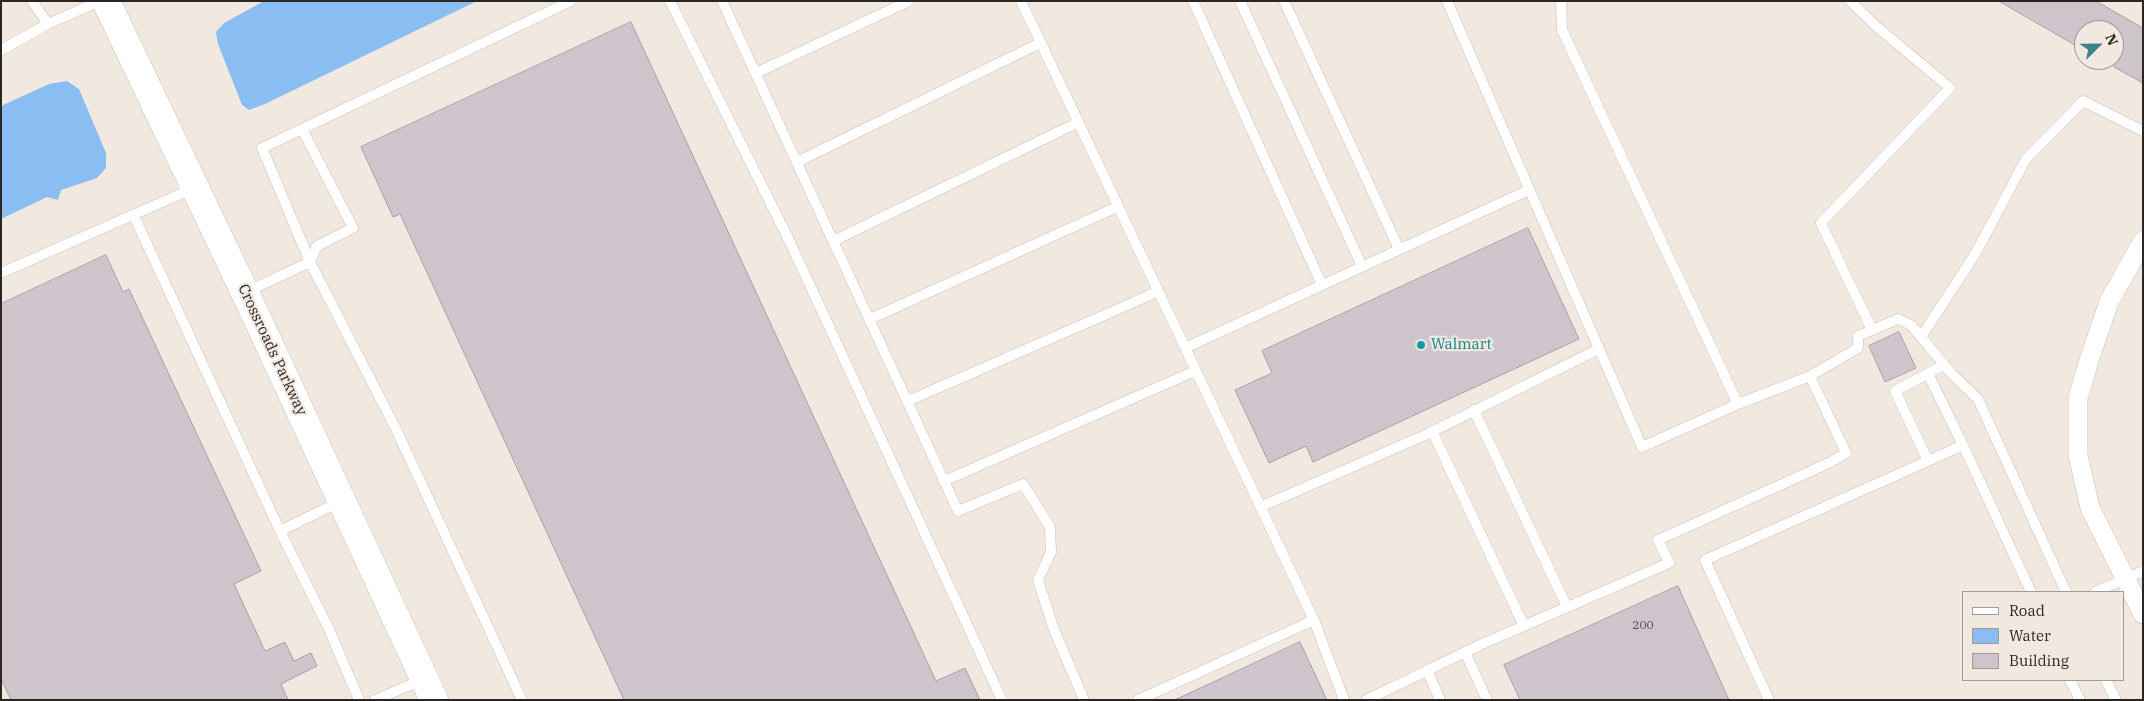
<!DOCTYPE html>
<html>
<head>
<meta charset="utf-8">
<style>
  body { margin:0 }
  #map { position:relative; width:2144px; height:701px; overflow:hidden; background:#f1e9e0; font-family:"IBM Plex Serif",serif }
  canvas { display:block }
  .frame { position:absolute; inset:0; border:2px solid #292623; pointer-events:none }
  .legend { position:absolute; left:1962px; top:591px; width:162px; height:90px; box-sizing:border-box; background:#f1e9e0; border:1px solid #a19b94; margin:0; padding:6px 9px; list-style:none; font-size:15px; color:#292623 }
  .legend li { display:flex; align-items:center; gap:10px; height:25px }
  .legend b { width:25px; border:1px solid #a19b94 }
  .north { position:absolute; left:2074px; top:20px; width:50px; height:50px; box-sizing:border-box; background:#f1e9e0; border:1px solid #a19b94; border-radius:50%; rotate:67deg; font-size:14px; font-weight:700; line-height:20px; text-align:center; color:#292623 }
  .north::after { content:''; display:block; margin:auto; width:18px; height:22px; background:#3b8387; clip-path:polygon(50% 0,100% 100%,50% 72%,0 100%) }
</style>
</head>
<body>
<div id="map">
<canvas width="2144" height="701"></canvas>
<div class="frame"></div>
<ul class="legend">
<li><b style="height:6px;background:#fff"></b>Road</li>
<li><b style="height:14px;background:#8abef3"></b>Water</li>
<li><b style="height:14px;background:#cdc4cc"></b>Building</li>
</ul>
<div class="north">N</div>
</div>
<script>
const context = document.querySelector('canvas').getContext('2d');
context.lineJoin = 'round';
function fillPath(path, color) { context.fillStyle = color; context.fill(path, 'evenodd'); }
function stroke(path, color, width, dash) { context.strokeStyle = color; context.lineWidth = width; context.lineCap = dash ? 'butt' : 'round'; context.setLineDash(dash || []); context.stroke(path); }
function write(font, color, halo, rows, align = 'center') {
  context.font = font + ' "IBM Plex Serif",serif'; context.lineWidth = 4.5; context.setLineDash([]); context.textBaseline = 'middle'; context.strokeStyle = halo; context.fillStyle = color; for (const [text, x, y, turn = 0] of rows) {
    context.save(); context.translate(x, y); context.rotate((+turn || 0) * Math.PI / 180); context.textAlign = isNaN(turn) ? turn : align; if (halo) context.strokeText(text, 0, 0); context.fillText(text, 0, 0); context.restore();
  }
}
fillPath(new Path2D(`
  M264 1H477L265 104 249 110 242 105 218 44 216 32 224 23Z
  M67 81 79 89 106 153V168L97 178 61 190 58 200 47 197 1 219V106L49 84Z`), '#8abef3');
const building = new Path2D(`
  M1999 1H2096L2143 28V83L2114 67V30H2084V50Z
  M631 22 936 681 965 668 980 700H624L400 214 393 217 361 147Z
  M1528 228 1579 339 1313 462 1306 446 1269 463 1235 390 1272 373 1262 351Z
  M106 255 123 292 129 289 261 571 234 584 265 651 285 642 294 661 311 653 317 666 281 684 288 700H11L1 679V304Z
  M1899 332 1916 368 1885 382 1869 346Z
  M1678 586 1729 700H1520L1504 665Z
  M1300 642 1327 700H1175Z`);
fillPath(building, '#cdc4cc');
stroke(building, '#a8a0a7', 1);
const lane = new Path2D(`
  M32 1 48 24 100 1
  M670 1 789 240 1002 700
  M722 1 958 511 1023 484 1050 527 1051 552 1038 580 1053 627 1084 700
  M1021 1 1314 620
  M1193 1 1322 285
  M1240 1 1362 266
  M1284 1 1399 249
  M1447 1 1642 447 1738 404
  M1561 1 1562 30 1738 404 1810 376
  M1850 1 1877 27 1950 88 1821 223 1872 330
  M1 50 48 24
  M756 73 909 1
  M302 129 353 228 317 246 310 262 395 427 522 700
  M797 162 1040 43
  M134 216 280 531 328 627 359 700
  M833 241 1077 123
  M1 273 194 188
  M246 292 310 262 262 148 571 1
  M870 319 1117 207
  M1921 337 1974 256 2026 159 2083 101 2143 131
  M1185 348 1529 190
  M1928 374 1963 445 1928 461 1895 391 1944 365
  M908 401 1157 292
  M1474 410 1567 607
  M1432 431 1524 626
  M1963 445 2031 592
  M944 481 1195 371
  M1260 507 1423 436 1599 349
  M280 531 341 501
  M2095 592 2143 571
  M1465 652 1487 700
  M1427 670 1440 700
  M2070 680 2080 700
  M2106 680 2116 700
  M375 700 424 679
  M1138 700 1314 620 1344 700
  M1366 700 1480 645 1669 563 1658 540 1829 463 1846 453 1810 376 1858 348V336L1898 319 1911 325 1952 374 1978 399 2066 592
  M1769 700 1705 560 1928 461`);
const street = new Path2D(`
  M2143 241 2109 302 2090 357 2078 398V455L2090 508 2143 614`);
const secondary = new Path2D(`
  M106 1 250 303 434 700`);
stroke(lane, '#c9c1b9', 11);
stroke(street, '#c9c1b9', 20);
stroke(secondary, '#c9c1b9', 29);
stroke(lane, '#fff', 10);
stroke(street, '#fff', 19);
stroke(secondary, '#fff', 28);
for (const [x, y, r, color] of [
  [1421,345,5,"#0f9aa8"]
]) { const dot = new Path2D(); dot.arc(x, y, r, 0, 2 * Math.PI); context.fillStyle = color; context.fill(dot); stroke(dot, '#f1e9e0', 2); }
write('12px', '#524e4d', null, [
  ["200",1643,626]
]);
write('15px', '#0d838f', '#f1e9e0', [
  ["Walmart",1431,345]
], 'left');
write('15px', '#292623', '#f1e9e0', [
  ["Crossroads Parkway",272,350,65]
]);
</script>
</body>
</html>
